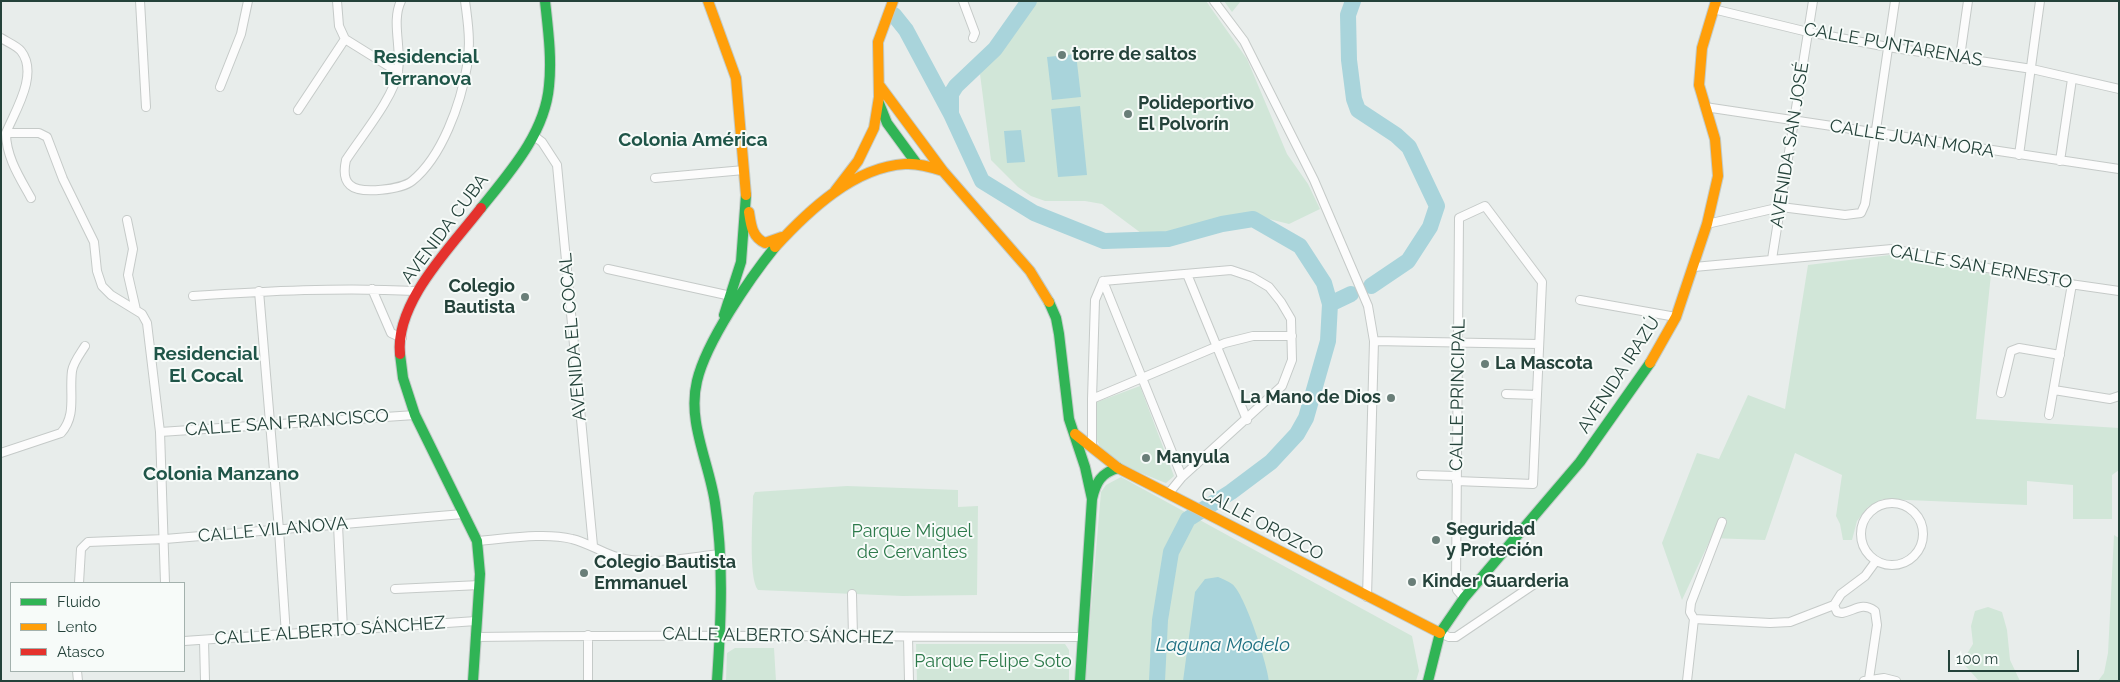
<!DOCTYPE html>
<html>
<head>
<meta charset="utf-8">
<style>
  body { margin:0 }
  #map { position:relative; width:2120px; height:682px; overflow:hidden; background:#e8edeb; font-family:Raleway,sans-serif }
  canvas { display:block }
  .frame { position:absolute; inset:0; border:2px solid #24423a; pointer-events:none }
  .legend { position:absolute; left:10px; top:582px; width:175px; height:90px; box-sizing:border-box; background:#f7fbf9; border:1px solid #a3b1ad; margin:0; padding:6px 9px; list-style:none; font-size:15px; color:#24423a }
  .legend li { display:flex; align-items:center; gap:10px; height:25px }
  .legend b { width:25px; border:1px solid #a3b1ad }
  .scale { position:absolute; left:1948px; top:650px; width:131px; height:22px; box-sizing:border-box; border:2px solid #24423a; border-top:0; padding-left:6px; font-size:15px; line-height:18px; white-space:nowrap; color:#24423a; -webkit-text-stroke:4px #f7fbf9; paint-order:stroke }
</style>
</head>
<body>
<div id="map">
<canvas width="2120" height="682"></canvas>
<div class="frame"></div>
<ul class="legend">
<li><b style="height:6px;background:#30b455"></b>Fluido</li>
<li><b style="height:6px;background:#ff9f0a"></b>Lento</li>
<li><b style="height:6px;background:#e5322d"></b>Atasco</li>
</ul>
<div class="scale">100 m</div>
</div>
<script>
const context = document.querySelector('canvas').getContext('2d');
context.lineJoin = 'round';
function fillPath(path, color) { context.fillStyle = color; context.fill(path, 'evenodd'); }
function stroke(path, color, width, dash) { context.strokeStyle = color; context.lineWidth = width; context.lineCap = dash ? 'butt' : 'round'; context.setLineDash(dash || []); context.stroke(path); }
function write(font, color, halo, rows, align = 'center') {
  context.font = font + ' Raleway,sans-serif'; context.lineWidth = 4; context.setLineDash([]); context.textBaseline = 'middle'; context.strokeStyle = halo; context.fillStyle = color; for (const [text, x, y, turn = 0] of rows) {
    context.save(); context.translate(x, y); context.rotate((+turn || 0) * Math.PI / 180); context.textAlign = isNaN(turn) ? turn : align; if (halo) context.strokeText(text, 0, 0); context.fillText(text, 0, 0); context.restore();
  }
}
fillPath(new Path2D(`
  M1037 1H1206L1247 59 1287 154 1308 184 1320 209 1289 224 1257 216 1211 222 1169 235 1145 236 1102 204 1085 201H1045L1031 196 1018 187 991 160 980 74Z
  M1224 1H1241L1232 12Z
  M1890 255 1991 274 1976 419 2119 428V470L2112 475V519H2073V485L2027 481V505L1883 499 1868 507 1857 521 1852 540H1843L1840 524 1836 516 1842 475 1795 453 1765 540 1711 538 1682 600 1662 543 1697 453 1719 459 1748 395 1785 409 1808 265Z
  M1140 386 1174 476 1166 483C1147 475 1101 461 1096 437 1094 427 1096 413 1097 402Z
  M1121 477 1412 636 1419 671 1416 681H1085L1101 492 1106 485Z
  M847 486 958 490V507L978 506 977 595 903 596 758 590C748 578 753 515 753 496L755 492Z
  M2114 535 2119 538V681H2098L2104 673 2108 653Z
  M1988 607 2002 612 2007 630 2010 660 2020 681H1979L1962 662 1973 644 1971 626 1975 611Z
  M916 644H1065L1069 650V681H917Z
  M735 648H774L776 681H726L727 653Z`), '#d1e6d8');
fillPath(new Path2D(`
  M1076 54 1081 97 1052 100 1047 57Z
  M1080 106 1087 175 1058 177 1051 109Z
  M1021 130 1025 162 1007 163 1004 131Z
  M1218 577C1223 579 1228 581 1232 584 1245 594 1267 663 1269 681H1183L1195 592 1205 579Z`), '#a9d4db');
stroke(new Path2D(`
  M1353 1 1348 15 1349 60 1354 99 1358 110 1396 135 1409 147 1437 206 1430 227 1408 261 1371 286
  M894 15 906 30 951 114 982 181 1034 213 1104 241 1168 239 1222 224 1253 219 1300 246 1324 283 1330 304 1328 341 1306 418 1297 434 1271 462 1231 492 1188 519 1171 552 1160 620 1157 681
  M951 114V94L956 86 995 49 1029 1
  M1330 304 1351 294`), '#a9d4db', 16);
const street = new Path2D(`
  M140 1 146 107
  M337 1 339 26 345 39 398 72
  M401 1C391 21 402 49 398 71 395 96 360 138 346 160 344 169 343 179 350 185 361 195 402 189 412 181 442 157 461 103 467 66 471 45 468 22 465 1
  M963 1 975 33 973 38
  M1214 1 1244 41 1314 180 1368 306 1374 341 1367 597
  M1713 9 1808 32 1888 47 2032 69 2119 89
  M1 38C7 42 17 46 21 51 39 74 15 111 6 133 6 157 20 178 31 198
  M1960 57 1968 1
  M220 87 241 34 248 1
  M1705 107 2119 169
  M298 110 345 39
  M6 133H39L47 137 63 179 94 242 97 271 102 286 111 295 142 314 147 323 160 432 165 583
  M534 136 542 142 557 165 593 546
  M2019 155 2040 1
  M2060 161 2072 79
  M655 178 744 170
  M127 220 133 249 128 275 136 310
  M1707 224 1781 207 1845 215 1861 213 1865 204 1895 1
  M1772 259 1813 1
  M1694 267 1892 249 2063 283 2119 291
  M608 269 731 296
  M1187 274 1247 420
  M1103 281 1231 270 1252 277 1269 287 1281 302 1291 319 1292 360 1282 386 1182 477 1169 493
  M1103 281 1182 477
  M372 289 391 333 402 338
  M259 291 279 530 286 635
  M193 296C267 291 341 287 416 291
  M1580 300 1676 317
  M1374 341 1539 344
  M2054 390 2110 399 2119 396
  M2001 393 2011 351 2019 348 2060 355
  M1506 394 1537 395
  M1092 399 1095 300 1103 281
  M2049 415 2072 284
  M160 432 415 415
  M1092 448V399L1225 343 1253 336H1292
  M1 453 61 433C77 415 69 394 72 371 73 363 80 354 85 346
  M1421 475 1456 476
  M1456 481 1533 484 1542 282 1485 206 1459 218C1459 340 1456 461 1456 582L1457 590 1464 598
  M1861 534a31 31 0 1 1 62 0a31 31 0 1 1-62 0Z
  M1722 522 1691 603 1690 612 1694 619 1770 623 1790 622 1834 605
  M338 525 343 630
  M477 541C505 539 544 532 572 539 590 543 606 556 625 559 653 565 691 557 720 554
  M79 583 81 549 88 542 165 539 463 514
  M395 589 480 585
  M852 594 853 637
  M1440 633 1449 637H1456L1536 583
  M476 637C678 634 879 637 1081 637
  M908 637 909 681
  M204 640 205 681
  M184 641 476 621
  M77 671 78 681
  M1869 679 1877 625 1875 611C1862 602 1856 610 1842 613L1837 612 1834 605 1841 594 1865 576 1876 561
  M588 681V635
  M1687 681 1694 619
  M1864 681 1884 678 1896 681`);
const fast = new Path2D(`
  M879 103 887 123 917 164
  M481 208C510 172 545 133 549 86 552 58 548 29 545 1
  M1049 302 1056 318 1059 334 1069 419 1085 467 1092 499
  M724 315 741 262 746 195
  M400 354 403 378 415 415 477 541 480 574 473 681
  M717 681C721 622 724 562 715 503 709 462 687 422 697 381 706 342 750 278 775 247
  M1080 681 1092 499C1096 482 1101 473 1118 468
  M1428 681 1440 633 1464 598 1580 462 1650 363`);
const slow = new Path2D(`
  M708 1 736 78 746 195
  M880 86 943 171 1030 271 1049 302
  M835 191 858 161 874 128 879 97 878 42 893 1
  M749 212C751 225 752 237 765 243L782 237
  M775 247C808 211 854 167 905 164 918 163 931 167 943 171
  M1650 363 1676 317 1707 224 1718 176 1715 139 1699 85 1702 48 1716 1
  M1075 434 1118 468 1440 633`);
const jam = new Path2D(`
  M400 354C395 302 451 247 481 208`);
stroke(street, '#c5cac8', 10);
stroke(fast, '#c3cbc8', 12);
stroke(slow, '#c3cbc8', 12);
stroke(jam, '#c3cbc8', 12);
stroke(street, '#fcfcfc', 8);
stroke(fast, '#30b455', 10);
stroke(slow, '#ff9f0a', 10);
stroke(jam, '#e5322d', 10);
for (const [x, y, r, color] of [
  [1062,55,5,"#697e78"],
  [1128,114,5,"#697e78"],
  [525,297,5,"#697e78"],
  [1485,364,5,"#697e78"],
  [1391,398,5,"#697e78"],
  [1146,458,5,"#697e78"],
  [1436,540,5,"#697e78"],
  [584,573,5,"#697e78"],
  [1412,582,5,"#697e78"]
]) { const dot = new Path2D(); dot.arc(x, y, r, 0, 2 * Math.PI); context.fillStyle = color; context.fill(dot); stroke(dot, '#f7fbf9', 2); }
write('18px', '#24423a', '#f7fbf9', [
  ["CALLE PUNTARENAS",1893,45,10],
  ["CALLE JUAN MORA",1912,139,9],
  ["AVENIDA SAN JOSÉ",1790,145,-81],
  ["AVENIDA CUBA",445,229,-53],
  ["CALLE SAN ERNESTO",1981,267,10],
  ["AVENIDA EL COCAL",573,337,-95],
  ["AVENIDA IRAZÚ",1619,375,-57],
  ["CALLE PRINCIPAL",1458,395,-89],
  ["CALLE SAN FRANCISCO",287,423,-4],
  ["CALLE OROZCO",1262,524,28],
  ["CALLE VILANOVA",273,530,-5],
  ["CALLE ALBERTO SÁNCHEZ",330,631,-4],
  ["CALLE ALBERTO SÁNCHEZ",778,636,1]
]);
write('bold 18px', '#24423a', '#f7fbf9', [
  ["torre de saltos",1072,55],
  ["Polideportivo",1138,104],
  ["El Polvorín",1138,125],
  ["Colegio",515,287,"right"],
  ["Bautista",515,308,"right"],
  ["La Mascota",1495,364],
  ["La Mano de Dios",1381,398,"right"],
  ["Manyula",1156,458],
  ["Seguridad",1446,530],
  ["y Proteción",1446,551],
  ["Colegio Bautista",594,563],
  ["Emmanuel",594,584],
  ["Kinder Guarderia",1422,582]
], 'left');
write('18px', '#2d7a4b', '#f7fbf9', [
  ["Parque Miguel",912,532],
  ["de Cervantes",912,553],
  ["Parque Felipe Soto",993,662]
]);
write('bold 19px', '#1f5548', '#f7fbf9', [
  ["Residencial",426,57],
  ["Terranova",426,79],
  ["Colonia América",693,140],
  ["Residencial",206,354],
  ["El Cocal",206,376],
  ["Colonia Manzano",221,474]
]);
write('italic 19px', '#1c6f80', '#f7fbf9', [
  ["Laguna Modelo",1223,645]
]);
</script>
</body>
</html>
